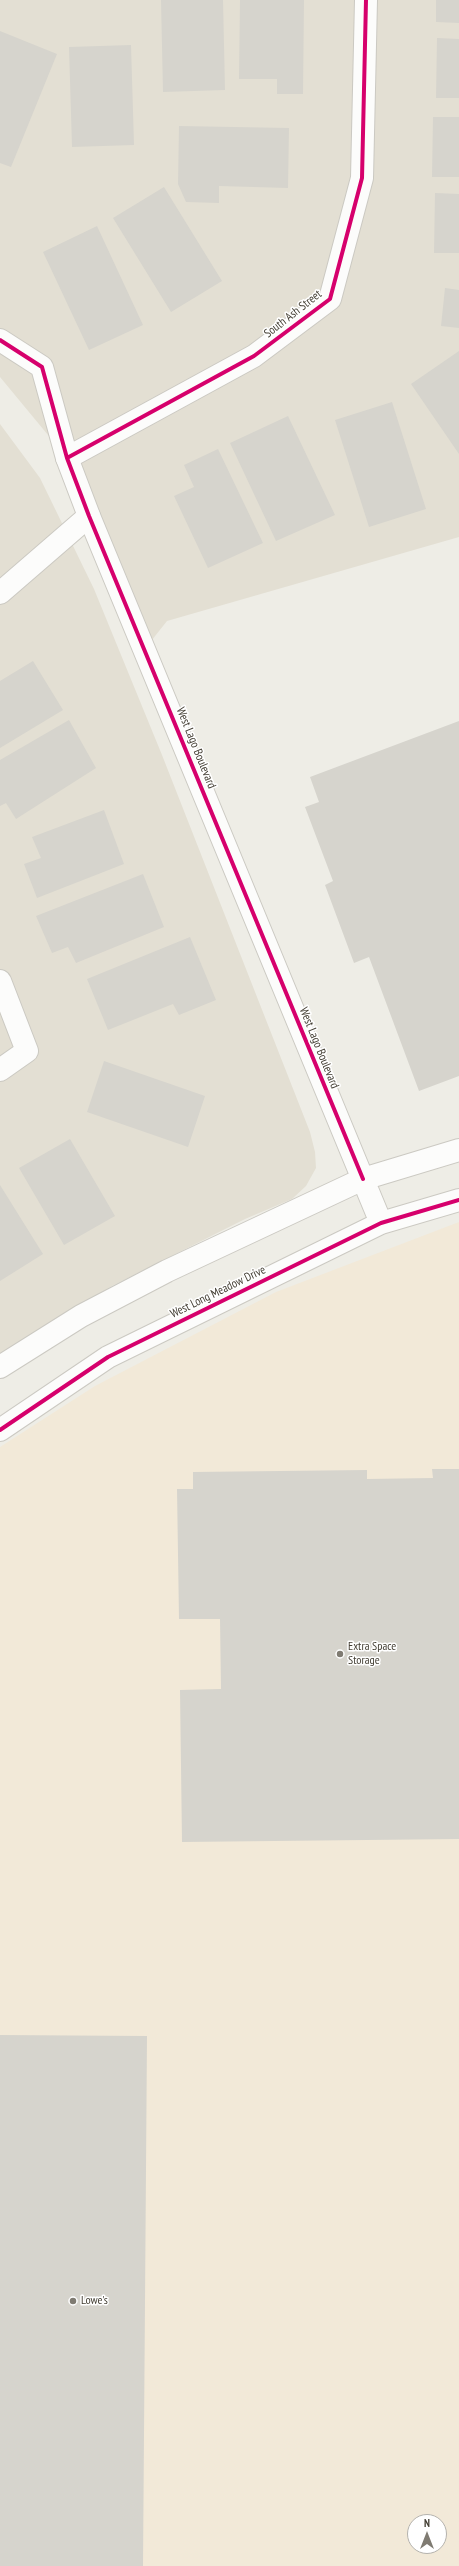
<!DOCTYPE html>
<html>
<head>
<meta charset="utf-8">
<style>
  body { margin:0 }
  #map { position:relative; width:459px; height:2566px; overflow:hidden; background:#eeede6; font-family:"PT Sans Narrow",sans-serif }
  canvas { display:block }
  .north { position:absolute; left:407px; top:2514px; width:40px; height:40px; box-sizing:border-box; background:#fff; border:1px solid #b4b2ad; border-radius:50%; rotate:0deg; font-size:11px; font-weight:700; line-height:16px; text-align:center; color:#433e33 }
  .north::after { content:''; display:block; margin:auto; width:14px; height:18px; background:#7f7b72; clip-path:polygon(50% 0,100% 100%,50% 72%,0 100%) }
</style>
</head>
<body>
<div id="map">
<canvas width="459" height="2566"></canvas>
<div class="north">N</div>
</div>
<script>
const context = document.querySelector('canvas').getContext('2d');
context.lineJoin = 'round';
function fillPath(path, color) { context.fillStyle = color; context.fill(path, 'evenodd'); }
function stroke(path, color, width, dash) { context.strokeStyle = color; context.lineWidth = width; context.lineCap = dash ? 'butt' : 'round'; context.setLineDash(dash || []); context.stroke(path); }
function write(font, color, halo, rows, align = 'center') {
  context.font = font + ' "PT Sans Narrow",sans-serif'; context.lineWidth = 3; context.setLineDash([]); context.textBaseline = 'middle'; context.strokeStyle = halo; context.fillStyle = color; for (const [text, x, y, turn = 0] of rows) {
    context.save(); context.translate(x, y); context.rotate((+turn || 0) * Math.PI / 180); context.textAlign = isNaN(turn) ? turn : align; if (halo) context.strokeText(text, 0, 0); context.fillText(text, 0, 0); context.restore();
  }
}
fillPath(new Path2D(`
  M0 0H459V537L167 621 144 650 67 458 0 377Z
  M0 424 40 478 94 589 162 755 310 1132 315 1152 316 1168 306 1186 292 1199 245 1219 112 1286 0 1356Z`), '#e3dfd3');
fillPath(new Path2D(`
  M459 1222V2566H0V1447L95 1386 276 1292ZM415 2522H439V2546H415Z`), '#f2e9d8');
fillPath(new Path2D(`
  M161 0H223L225 90 163 92Z
  M240 0H304L303 94H277V79H239Z
  M436 0H459V23L436 22Z
  M0 31 57 54 11 167 0 163Z
  M437 38 459 39V98H436Z
  M131 45 134 145 72 147 69 47Z
  M433 117H459V177H432Z
  M179 126 289 128 288 188 219 186V203L186 202 178 184Z
  M164 187 222 281 171 312 113 218Z
  M435 193 459 194V253H434Z
  M97 226 143 325 89 350 43 252Z
  M445 288 459 290V328L441 326Z
  M459 351V454L411 384Z
  M392 402 426 509 369 527 335 420Z
  M288 416 335 515 276 541 230 443Z
  M218 449 263 543 208 568 174 496 194 487 184 465Z
  M33 661 63 710 0 748V681Z
  M69 720 96 768 16 819 6 803 0 806V760Z
  M459 721V1076L419 1091 369 957 354 963 325 885 333 881 305 807 319 802 310 777Z
  M104 810 124 864 37 898 24 864 41 858 32 837Z
  M143 874 164 927 76 963 68 947 52 953 36 916Z
  M190 937 216 1000 179 1015 173 1004 108 1030 87 979Z
  M104 1061 205 1096 188 1147 87 1112Z
  M70 1139 115 1216 64 1245 19 1168Z
  M0 1185 43 1254 0 1281Z
  M432 1469H459V1839L182 1842 180 1690 221 1689 220 1619H179L177 1489H193V1472L367 1470V1479L433 1478Z
  M0 2035 147 2036 143 2566H0Z`), '#d6d4cd');
const minor = new Path2D(`
  M67 458 254 356 330 299 362 178 366 0
  M0 593 89 516
  M0 981 27 1051 0 1070`);
const tertiary = new Path2D(`
  M0 340 42 367 67 458 89 516 381 1223
  M0 1367 81 1316 167 1271 363 1179 459 1150
  M0 1430 108 1357 381 1223 459 1200`);
stroke(minor, '#cbc9c2', 24);
stroke(tertiary, '#cbc9c2', 24);
stroke(minor, '#fcfcfb', 22);
stroke(tertiary, '#fcfcfb', 22);
stroke(new Path2D(`
  M0 340 42 367 67 458 89 516 363 1179
  M67 458 254 356 330 299 362 178 366 0
  M0 1430 108 1357 381 1223 459 1200`), '#d6006c', 4);
for (const [x, y, r, color] of [
  [340,1654,4,"#7f7b72"],
  [73,2301,4,"#7f7b72"]
]) { const dot = new Path2D(); dot.arc(x, y, r, 0, 2 * Math.PI); context.fillStyle = color; context.fill(dot); stroke(dot, '#fff', 1.5); }
write('12px', '#433e33', '#fff', [
  ["South Ash Street",293,314,-38],
  ["West Lago Boulevard",196,748,68],
  ["West Lago Boulevard",319,1048,68],
  ["West Long Meadow Drive",218,1292,-26]
]);
write('12px', '#433e33', '#fff', [
  ["Extra Space",348,1647],
  ["Storage",348,1661],
  ["Lowe's",81,2301]
], 'left');
</script>
</body>
</html>
